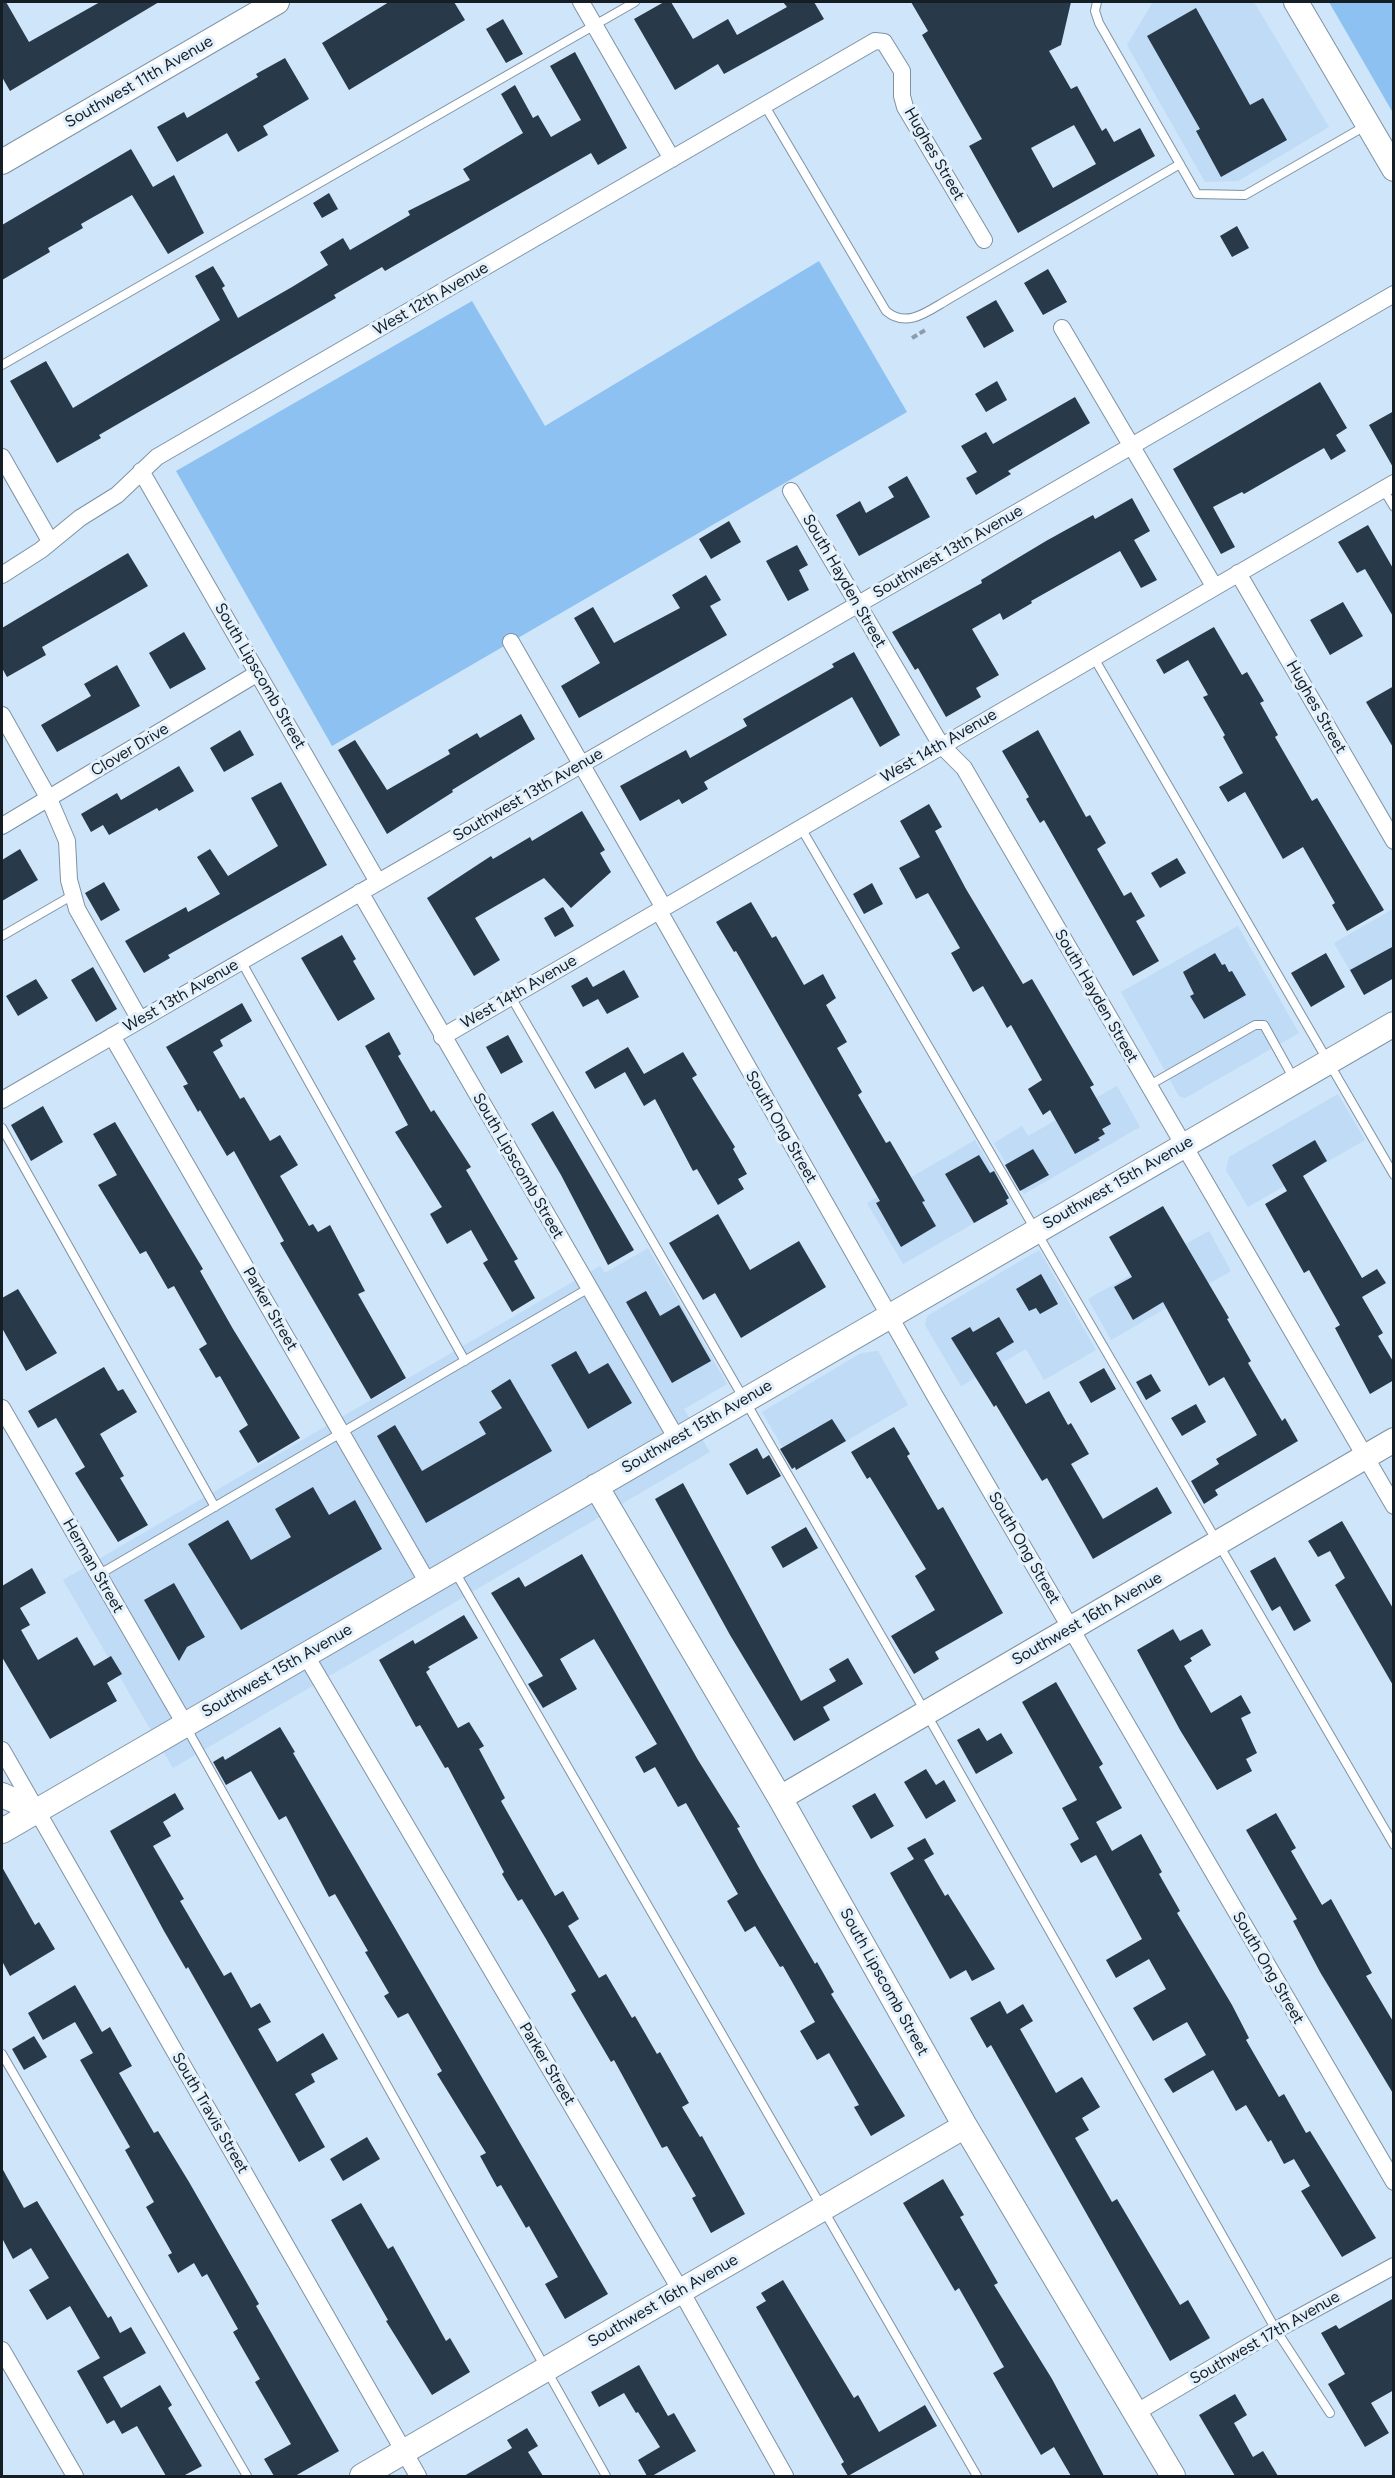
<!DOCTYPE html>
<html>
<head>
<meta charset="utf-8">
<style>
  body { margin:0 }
  #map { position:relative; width:1395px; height:2478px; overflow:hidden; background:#cfe5f9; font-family:Figtree,sans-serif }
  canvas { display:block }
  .frame { position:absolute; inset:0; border:3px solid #151d25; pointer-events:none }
</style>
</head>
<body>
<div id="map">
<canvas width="1395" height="2478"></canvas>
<div class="frame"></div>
</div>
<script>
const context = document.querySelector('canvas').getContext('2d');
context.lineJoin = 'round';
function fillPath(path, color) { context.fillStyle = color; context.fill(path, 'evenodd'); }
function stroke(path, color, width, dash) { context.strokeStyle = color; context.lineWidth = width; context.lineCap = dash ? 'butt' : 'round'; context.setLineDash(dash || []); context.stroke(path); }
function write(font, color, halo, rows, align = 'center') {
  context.font = font + ' Figtree,sans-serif'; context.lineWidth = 6; context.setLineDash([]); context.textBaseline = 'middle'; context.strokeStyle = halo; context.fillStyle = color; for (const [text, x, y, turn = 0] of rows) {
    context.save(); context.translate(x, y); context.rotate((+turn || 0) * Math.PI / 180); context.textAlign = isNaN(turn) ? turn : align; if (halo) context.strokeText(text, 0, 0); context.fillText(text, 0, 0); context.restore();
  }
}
fillPath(new Path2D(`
  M1153 2H1254L1329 127 1238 181 1205 182 1127 45Z
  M1393 909V978L1364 995 1334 943Z
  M1238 926 1299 1033 1185 1098 1179 1096 1121 992Z
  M1117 1086 1140 1127 1024 1194 994 1143 1022 1126 1028 1136Z
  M1338 1094 1365 1140 1248 1207 1226 1170 1229 1157Z
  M975 1140 1011 1202 903 1264 867 1203Z
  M1209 1231 1231 1271 1111 1340 1088 1299Z
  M648 1248 727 1384 684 1409 710 1452 173 1768 63 1580 600 1266 605 1273Z
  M1039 1250 1096 1350 1044 1380 1026 1349 961 1386 925 1325 927 1316Z
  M878 1351 908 1405 796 1470 762 1412 861 1353Z`), '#bfdbf5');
fillPath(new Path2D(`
  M1329 2H1393V113Z
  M819 261 907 412 332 746 176 471 472 301 545 426Z`), '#8dc1f1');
fillPath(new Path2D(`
  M2 2H6L29 42 100 2H159L10 91 2 77Z
  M389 2H454L465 20 349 90 322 43Z
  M664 2H671L693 39 728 19 737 35 787 7 783 2H814L824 19 724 74 718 64 675 90 634 19Z
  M911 2H1071L1061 45 1049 51 1071 89 1077 86 1102 131 1106 128 1114 142 1140 128 1155 156 1018 233 969 146 982 139 922 35 928 31ZM1074 125 1096 164 1053 188 1031 148Z
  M1196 8 1250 105 1263 98 1287 140 1221 177 1196 131 1200 129 1147 36Z
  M503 19 523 54 506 63 486 29Z
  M575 52 627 148 598 165 591 153 385 271 382 267 334 295 336 298 99 435 101 438 57 463 10 381 46 361 73 408 220 320 195 276 213 266 225 286 222 288 238 318 292 287 328 265 320 252 343 238 350 250 410 215 408 211 470 180 463 169 523 133 501 94 515 85 533 118 538 115 551 137 581 120 550 66Z
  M285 58 309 99 263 126 268 135 238 152 227 133 177 162 157 127 184 112 187 118 258 77 256 74Z
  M131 149 153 187 174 175 204 233 168 254 132 195 81 224 83 228 48 248 50 252 2 280V225Z
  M329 193 338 209 322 218 313 203Z
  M1237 226 1249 248 1232 257 1220 236Z
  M1048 269 1067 302 1043 315 1024 283Z
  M996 300 1014 331 984 348 966 317Z
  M997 381 1007 400 986 412 975 394Z
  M1320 382 1347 428 1336 435 1346 451 1331 460 1324 448 1244 494 1242 492 1213 507 1235 547 1221 554 1173 469Z
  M1075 397 1090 423 1008 471 1011 474 976 495 966 478 977 472 961 446 986 432 993 444Z
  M1394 411V469L1369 425Z
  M907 476 930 517 859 556 836 515 860 501 866 513 894 497 888 487Z
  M1132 498 1150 531 1134 540 1157 580 1141 588 1120 551 1031 601 1032 603 1003 620 1000 613 972 629 999 675 976 688 981 697 946 717 918 668 915 670 892 632 982 583 981 580 1046 541 1093 515 1095 519Z
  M729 521 741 542 711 559 699 539Z
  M1368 525 1394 570V618L1365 569 1357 573 1338 542Z
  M797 545 808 565 799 570 809 590 788 601 766 561Z
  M128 553 148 586 42 647 46 655 7 677 2 668V628Z
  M706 575 721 600 710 606 727 635 579 718 561 686 600 663 574 618 593 607 614 643 680 608 672 595Z
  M1343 602 1363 636 1330 655 1310 620Z
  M1214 627 1242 675 1247 672 1264 701 1260 703 1278 735 1275 737 1312 801 1317 798 1384 910 1347 931 1332 905 1335 903 1303 847 1283 859 1245 792 1228 802 1219 787 1243 773 1223 737 1225 735 1203 697 1208 695 1188 660 1164 674 1156 660Z
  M184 632 206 669 170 689 149 653Z
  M854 652 900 735 880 747 852 697 704 782 708 789 682 804 679 799 640 821 620 786 686 750 690 758 747 726 743 719 834 667 832 664Z
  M117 665 140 706 57 752 41 725 91 696 84 684Z
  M1394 686V749L1366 702Z
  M521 714 535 739 452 790 453 792 387 834 338 750 355 740 387 790 450 754 448 750 477 733 480 738Z
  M240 730 254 755 224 772 210 748Z
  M1038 730 1086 817 1090 815 1106 843 1097 849 1124 896 1131 892 1145 916 1136 921 1159 961 1133 976 1044 820 1040 823 1026 799 1029 797 1002 751Z
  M179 766 194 791 159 811 157 808 109 835 103 825 91 832 81 814 117 793 121 800Z
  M281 782 327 865 168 955 170 958 144 973 125 941 186 907 188 912 220 894 197 857 210 849 228 876 278 846 251 798Z
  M929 804 942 827 935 831 966 889 1023 984 1032 979 1094 1085 1090 1087 1111 1124 1102 1129 1105 1134 1098 1138 1100 1140 1075 1154 1050 1110 1043 1115 1028 1089 1042 1080 1011 1025 1007 1028 983 986 973 992 951 953 960 948 928 893 916 899 899 868 920 857 900 821Z
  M582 811 605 850 600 853 611 872 571 908 544 878 475 918 500 960 474 976 427 898 491 856 493 859 530 837 532 841Z
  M20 849 38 880 2 901V860Z
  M1177 858 1186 873 1160 888 1151 873Z
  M104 882 120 910 101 921 85 893Z
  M872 883 883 904 864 914 853 894Z
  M751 902 772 938 776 936 804 985 823 974 836 998 826 1005 847 1042 837 1048 862 1092 858 1095 886 1143 890 1141 925 1201 922 1202 936 1226 901 1247 876 1203 880 1201 736 951 734 952 716 922Z
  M563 907 574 926 555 937 544 918Z
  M342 935 356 959 353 961 375 999 338 1021 301 958Z
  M1394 946V978L1364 995 1350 970Z
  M1215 953 1222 965 1225 964 1229 972 1232 971 1246 995 1204 1019 1190 996 1194 994 1183 972Z
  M1326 953 1345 987 1311 1007 1291 973Z
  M93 967 117 1009 96 1022 71 980Z
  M624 970 639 997 607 1014 598 999 583 1007 571 986 587 977 593 987Z
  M36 979 48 998 18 1016 6 996Z
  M242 1003 252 1021 220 1040 223 1046 213 1052 240 1099 244 1097 270 1141 280 1135 298 1165 280 1176 309 1226 313 1224 318 1232 330 1225 365 1291 358 1294 406 1378 371 1399 280 1243 284 1241 234 1151 227 1156 200 1110 198 1112 183 1086 188 1084 166 1047Z
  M389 1032 401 1054 398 1056 431 1112 434 1110 471 1167 466 1170 518 1259 514 1261 535 1298 512 1312 483 1263 488 1260 471 1230 447 1244 430 1214 442 1207 395 1132 408 1125 365 1046Z
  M508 1035 523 1062 501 1074 486 1047Z
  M628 1047 644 1074 683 1052 697 1075 692 1078 735 1147 733 1149 747 1174 738 1179 744 1189 718 1205 697 1169 693 1171 655 1099 644 1106 625 1072 595 1089 585 1072Z
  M43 1106 63 1142 31 1161 11 1125Z
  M553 1111 634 1250 608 1265 561 1175 531 1124Z
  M115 1122 203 1269 200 1271 233 1329 300 1438 258 1463 239 1431 248 1425 220 1376 216 1378 199 1349 207 1344 174 1286 168 1289 146 1251 140 1254 98 1185 117 1175 93 1134Z
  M1315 1140 1327 1161 1303 1176 1362 1278 1377 1269 1386 1283 1362 1297 1383 1333 1378 1336 1394 1363V1380L1370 1394 1335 1328 1340 1325 1309 1270 1304 1273 1265 1204 1287 1191 1272 1165Z
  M1033 1149 1049 1175 1020 1191 1005 1165Z
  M979 1155 990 1173 994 1171 1009 1198 1006 1200 1008 1204 974 1223 945 1174Z
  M1163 1206 1229 1318 1227 1319 1251 1361 1248 1363 1282 1421 1285 1418 1298 1441 1215 1490 1218 1495 1204 1504 1191 1481 1219 1464 1216 1459 1257 1435 1224 1377 1209 1386 1163 1302 1133 1320 1114 1287 1132 1277 1109 1237Z
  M718 1214 750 1270 799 1241 826 1287 741 1338 715 1293 703 1300 669 1243Z
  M1041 1274 1058 1304 1040 1314 1036 1308 1029 1311 1016 1289Z
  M18 1289 57 1353 26 1371 2 1328V1298Z
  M646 1291 660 1316 679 1305 711 1361 672 1383 626 1302Z
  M999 1317 1014 1342 996 1353 1026 1404 1049 1391 1068 1425 1071 1423 1089 1454 1071 1464 1103 1519 1157 1487 1172 1513 1093 1559 1047 1478 1042 1481 996 1405 994 1407 951 1338 970 1327 973 1332Z
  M576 1351 589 1374 608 1363 632 1403 588 1429 551 1365Z
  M104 1367 118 1391 123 1389 137 1412 100 1434 124 1476 120 1478 148 1525 118 1542 75 1473 85 1467 56 1418 38 1428 28 1411Z
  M1104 1368 1116 1389 1091 1403 1079 1382Z
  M1151 1374 1161 1391 1146 1400 1136 1382Z
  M510 1379 552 1451 426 1523 377 1436 395 1425 422 1471 486 1434 479 1422 502 1408 491 1391Z
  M1196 1404 1206 1422 1182 1436 1171 1418Z
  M832 1419 846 1441 796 1470 795 1467 792 1469 780 1449Z
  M894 1427 910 1454 907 1456 938 1510 943 1507 1003 1613 935 1652 939 1659 914 1674 891 1636 935 1610 915 1576 926 1569 870 1477 867 1479 851 1452Z
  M757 1448 763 1459 769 1455 781 1476 747 1495 729 1464Z
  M683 1483 801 1701 836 1681 829 1669 848 1658 863 1684 823 1707 830 1720 794 1741 730 1635 655 1499Z
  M313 1487 329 1515 355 1500 382 1549 241 1630 188 1544 228 1520 251 1560 291 1537 275 1509Z
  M1342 1521 1394 1610V1687L1335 1585 1345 1578 1330 1551 1318 1557 1308 1541Z
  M806 1527 818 1548 783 1568 771 1547Z
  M582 1554 698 1760 740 1827 737 1828 759 1868 815 1964 817 1962 834 1992 831 1994 905 2116 871 2136 854 2107 859 2105 829 2053 817 2060 800 2031 815 2022 783 1966 780 1967 755 1926 745 1932 727 1901 738 1894 686 1803 678 1807 655 1767 644 1773 635 1757 657 1744 594 1639 560 1659 577 1689 543 1708 528 1684 543 1676 491 1593 519 1577 525 1587Z
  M1275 1557 1311 1621 1294 1631 1280 1606 1272 1611 1250 1571Z
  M32 1568 46 1593 20 1608 30 1625 21 1630 38 1660 77 1637 94 1666 111 1656 122 1674 107 1683 117 1701 50 1739 2 1657V1586Z
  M174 1583 205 1637 187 1647 179 1661 144 1600Z
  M464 1615 478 1638 428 1667 430 1669 426 1672 458 1728 469 1722 484 1746 479 1749 505 1798 501 1801 555 1896 563 1891 579 1919 568 1926 599 1978 606 1974 632 2018 635 2016 657 2054 660 2052 689 2103 682 2107 700 2137 702 2136 745 2214 711 2233 692 2198 696 2196 667 2146 662 2148 614 2060 611 2062 571 1994 576 1991 546 1939 522 1899 518 1901 502 1874 504 1872 448 1767 445 1768 420 1725 416 1727 379 1660 413 1640 415 1644Z
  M1173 1629 1180 1641 1202 1629 1211 1645 1190 1658 1192 1661 1184 1666 1211 1713 1241 1695 1251 1713 1241 1718 1257 1753 1246 1759 1252 1771 1217 1790 1180 1730 1137 1650Z
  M1056 1682 1103 1764 1099 1767 1122 1808 1096 1822 1112 1851 1141 1834 1162 1872 1159 1874 1180 1911 1177 1913 1232 2005 1249 2038 1246 2040 1279 2097 1284 2094 1306 2133 1310 2131 1376 2238 1342 2257 1301 2191 1310 2186 1294 2159 1284 2164 1271 2140 1268 2142 1246 2105 1236 2111 1213 2070 1173 2093 1164 2079 1206 2055 1187 2022 1153 2041 1133 2008 1166 1989 1149 1959 1116 1978 1106 1960 1142 1939 1096 1855 1081 1863 1070 1844 1079 1839 1062 1808 1077 1800 1022 1702Z
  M280 1727 295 1752 293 1753 608 2294 565 2319 545 2284 558 2277 529 2226 526 2228 501 2185 497 2187 480 2156 486 2153 437 2074 442 2071 408 2013 398 2018 384 1996 389 1993 365 1952 368 1951 335 1894 329 1897 286 1816 279 1820 251 1771 226 1785 213 1762 223 1756 225 1760Z
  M979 1728 987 1741 1001 1733 1013 1753 976 1774 957 1740Z
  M926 1769 936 1785 944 1780 956 1801 926 1819 904 1782Z
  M175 1793 184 1809 163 1822 171 1836 153 1846 184 1899 180 1901 224 1976 231 1972 251 2008 260 2003 271 2022 258 2029 277 2062 323 2033 338 2059 311 2074 315 2082 295 2094 325 2147 299 2162 188 1967 186 1969 164 1931 110 1831Z
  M875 1793 894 1826 871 1839 852 1806Z
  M1276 1813 1296 1848 1291 1851 1322 1905 1331 1899 1372 1973 1366 1976 1394 2023V2095L1320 1972 1293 1921 1297 1919 1246 1830Z
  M925 1838 934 1854 924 1860 945 1896 948 1894 995 1969 972 1981 966 1970 950 1979 890 1873 914 1859 907 1848Z
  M2 1867 35 1925 39 1922 55 1949 10 1976 2 1961Z
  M75 1985 102 2032 110 2027 132 2066 119 2073 154 2133 158 2131 189 2182 259 2304 256 2306 339 2451 295 2476H274L264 2459 291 2444 255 2382 260 2379 233 2332 238 2329 207 2274 202 2277 194 2263 178 2273 168 2255 172 2253 146 2207 154 2202 125 2150 130 2147 80 2060 93 2053 75 2022 43 2040 28 2013Z
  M1000 2001 1007 2014 1023 2004 1033 2021 1020 2029 1056 2093 1082 2077 1100 2107 1082 2118 1089 2130 1075 2138 1112 2202 1117 2199 1180 2305 1188 2300 1210 2338 1170 2361 991 2045 987 2048 970 2018Z
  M34 2036 47 2057 24 2070 12 2049Z
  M367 2137 380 2159 343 2181 330 2159Z
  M2 2168 24 2208 37 2201 108 2318 111 2316 120 2333 131 2327 146 2353 103 2377 121 2408 160 2385 172 2405 168 2408 202 2466 183 2476H166L137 2426 122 2434 114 2420 107 2424 77 2371 100 2358 70 2306 47 2320 29 2290 49 2278 31 2248 13 2259 2 2238Z
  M943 2179 964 2215 960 2217 998 2283 994 2285 1052 2379 1104 2476H1071L1054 2447 1041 2455 993 2373 1004 2367 959 2288 955 2291 903 2203Z
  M361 2203 388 2249 393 2246 446 2341 450 2338 470 2372 432 2395 386 2321 388 2320 331 2220Z
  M783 2280 854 2398 858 2395 879 2432 925 2405 937 2426 848 2476 841 2464 844 2462 756 2307 766 2301 761 2293Z
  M1394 2298V2390L1371 2403 1389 2433 1365 2447 1328 2384 1345 2374 1321 2333 1336 2325 1339 2329Z
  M639 2365 668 2416 674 2413 696 2451 652 2476H647L638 2460 660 2447 638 2412 636 2413 624 2393 599 2407 591 2392Z
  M1235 2394 1247 2415 1234 2423 1253 2457 1263 2451 1278 2476H1235L1199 2415Z
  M527 2428 538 2446 528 2452 543 2476H464L512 2448 507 2440Z`), '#283949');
const lane = new Path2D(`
  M1097 2 1095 11 1099 23 1197 194 1245 195 1367 125
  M765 106 886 311C907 329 928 311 949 299L1180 164
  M2 365 635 2
  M1383 489 1394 507
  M1094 658 1394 1175
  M801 828 1394 1845
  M2 936 73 895
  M241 961 465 1361
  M511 997 926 1713 1276 2330 1330 2413
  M1148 1086 1255 1025H1264L1294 1079
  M2 1128 215 1507
  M454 1570 977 2476
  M98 1575 589 1288
  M186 1727 606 2476
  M2 2054 247 2476`);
const street = new Path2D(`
  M581 2 672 159
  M1062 328 1214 586
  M2 457 50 541
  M141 471 378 882
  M791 491 941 745 964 768 1394 1506
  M1238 573 1394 841
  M2 575 41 550 80 518 117 495 157 457 875 41 884 42 902 71V96L905 107 984 240
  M511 642 664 908
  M2 715 49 799 67 841 69 880 77 909 140 1020
  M2 826 258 673
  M360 892 677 1439
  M659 911 935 1396 1394 2182
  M112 1036 428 1583
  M442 1037 1394 483
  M2 1100 1394 294
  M2 1408 185 1724
  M305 1654 681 2291 785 2476
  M2 1750 418 2476
  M2 2350 75 2476
  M1137 2412 1276 2330 1394 2266`);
const secondary = new Path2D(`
  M1296 2 1394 169
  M2 162 277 2
  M596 1486 780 1798 965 2126 1173 2476
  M2 1795 37 1811
  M780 1798 1394 1440
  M2 1831 1394 1024
  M362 2476 965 2126`);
stroke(lane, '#7e92a5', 10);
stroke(street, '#7e92a5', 18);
stroke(secondary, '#7e92a5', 26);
stroke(new Path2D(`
  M912 338 927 329`), '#8c9cac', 4, [6, 3]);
stroke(lane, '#fff', 8);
stroke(street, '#fff', 16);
stroke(secondary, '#fff', 24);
write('16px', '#151d25', '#e3f1fd', [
  ["Southwest 11th Avenue",139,82,-30],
  ["Hughes Street",934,154,60],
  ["West 12th Avenue",431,299,-30],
  ["Southwest 13th Avenue",948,552,-30],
  ["South Hayden Street",844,581,60],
  ["South Lipscomb Street",260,676,60],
  ["Hughes Street",1316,707,60],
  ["West 14th Avenue",939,746,-30],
  ["Clover Drive",130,750,-31],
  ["Southwest 13th Avenue",528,795,-30],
  ["West 14th Avenue",519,992,-30],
  ["West 13th Avenue",181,996,-30],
  ["South Hayden Street",1096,996,60],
  ["South Ong Street",781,1127,60],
  ["South Lipscomb Street",518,1166,60],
  ["Southwest 15th Avenue",1118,1183,-30],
  ["Parker Street",270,1309,60],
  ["Southwest 15th Avenue",697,1427,-30],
  ["South Ong Street",1024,1548,60],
  ["Herman Street",93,1566,60],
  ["Southwest 16th Avenue",1087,1619,-30],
  ["Southwest 15th Avenue",277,1671,-30],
  ["South Ong Street",1268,1968,60],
  ["South Lipscomb Street",884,1982,61],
  ["Parker Street",547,2064,59],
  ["South Travis Street",210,2113,60],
  ["Southwest 16th Avenue",663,2301,-30],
  ["Southwest 17th Avenue",1265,2338,-30]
]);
</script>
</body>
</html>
